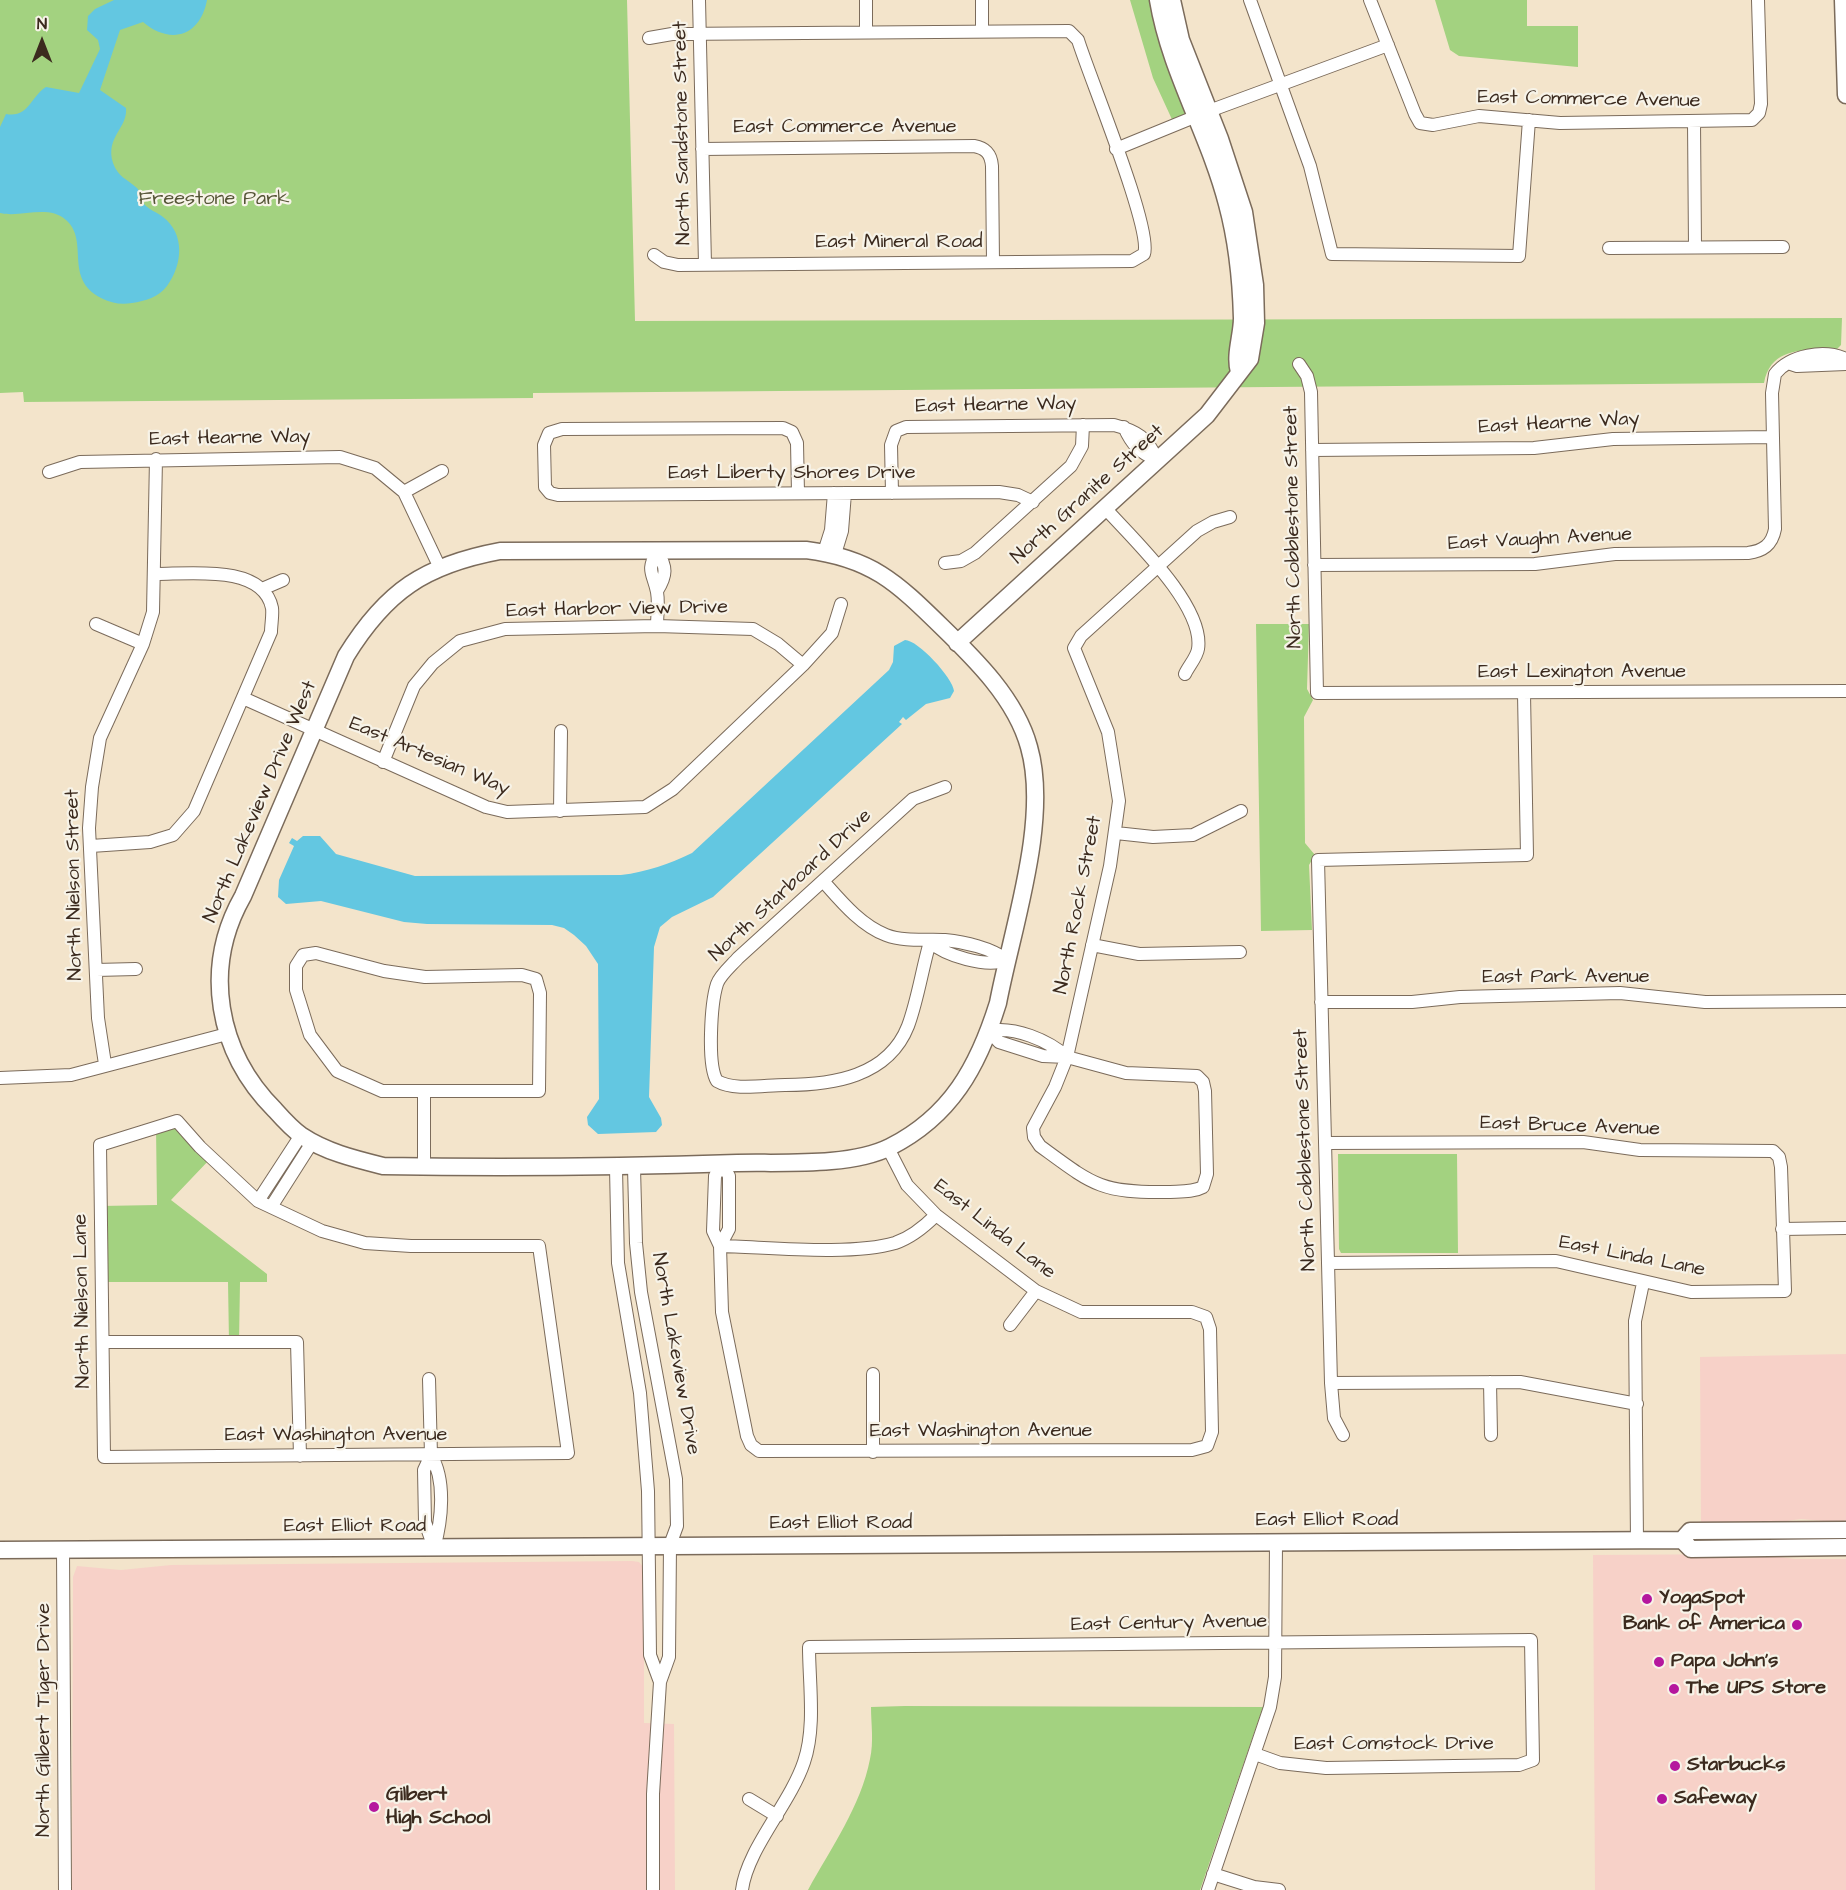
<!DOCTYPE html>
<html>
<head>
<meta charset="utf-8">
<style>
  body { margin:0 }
  #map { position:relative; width:1846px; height:1890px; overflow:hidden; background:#f3e4cb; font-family:"Architects Daughter",sans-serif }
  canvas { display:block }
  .north { position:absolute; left:12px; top:12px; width:60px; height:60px; -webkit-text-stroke:4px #f7f3e8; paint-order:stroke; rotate:0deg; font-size:16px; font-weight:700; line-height:24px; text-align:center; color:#3b2a1e }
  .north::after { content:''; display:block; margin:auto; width:21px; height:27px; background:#3b2a1e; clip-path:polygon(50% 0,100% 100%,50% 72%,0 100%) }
</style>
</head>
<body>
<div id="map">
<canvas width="1846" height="1890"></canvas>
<div class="north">N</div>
</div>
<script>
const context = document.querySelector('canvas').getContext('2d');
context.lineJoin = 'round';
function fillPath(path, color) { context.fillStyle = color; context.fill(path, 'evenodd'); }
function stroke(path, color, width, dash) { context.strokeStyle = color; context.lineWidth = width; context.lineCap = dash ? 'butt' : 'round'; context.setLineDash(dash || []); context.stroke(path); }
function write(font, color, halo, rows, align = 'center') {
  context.font = font + ' "Architects Daughter",sans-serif'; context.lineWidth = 4.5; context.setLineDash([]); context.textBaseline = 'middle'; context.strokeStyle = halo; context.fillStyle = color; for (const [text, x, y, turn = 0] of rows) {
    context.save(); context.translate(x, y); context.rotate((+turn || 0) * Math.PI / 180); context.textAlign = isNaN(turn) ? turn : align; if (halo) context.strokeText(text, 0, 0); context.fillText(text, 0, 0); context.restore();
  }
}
fillPath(new Path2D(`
  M1846 1354V1523L1801 1519 1765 1524 1701 1525 1700 1357Z
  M1755 1554 1795 1559H1846V1890H1595L1593 1555Z
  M632 1561 639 1562 644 1568V1723L674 1724 675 1890H72L73 1577 77 1566 121 1570 171 1565Z`), '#f7d1c8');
fillPath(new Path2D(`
  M0 0H627L635 321 1842 318 1841 345 1836 350C1806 350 1771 346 1764 383L533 393V398L24 402 23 392 0 393Z
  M1130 0H1164L1203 115 1175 126 1153 78Z
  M1435 0H1527V26H1578V67L1459 56 1450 50Z
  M1256 624H1309L1307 689 1313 700 1304 717 1305 843 1315 855 1309 865 1312 930 1261 931Z
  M177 1121 211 1158 171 1200 267 1274V1282H240L239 1342H229L228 1282H102L101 1206 157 1205 156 1128Z
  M1338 1154H1457L1458 1253H1341L1339 1249Z
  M871 1707 905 1706 1263 1707 1200 1890H808C831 1848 861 1806 870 1759 874 1742 871 1724 871 1707Z`), '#a3d280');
fillPath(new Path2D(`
  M114 0H207C200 37 170 45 143 22L120 30 100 90 126 108C128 128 105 137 113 163 118 177 127 179 137 188 141 192 141 200 144 204 149 210 157 212 163 217 185 234 183 264 167 286 159 297 145 301 132 303 121 305 111 303 101 298 63 278 90 241 66 220 48 204 21 218 0 213V127L6 114C29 118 30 97 46 87L79 93 100 49 98 40 87 30 88 16 95 9Z
  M905 640C918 640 953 678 954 691L950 698 926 704 906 720 903 717 899 722 902 724 713 897 672 917 660 927 654 947 649 1097 661 1118 662 1125 656 1132 598 1134 588 1125 587 1117 599 1099 598 964 586 946 574 935 564 928 552 925 427 924 404 922 321 901 286 904 278 897 279 880 294 846 289 843 292 838 297 841 303 836H320L336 854 415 876 621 875C647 872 669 864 692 853L889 670 893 662 894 646Z`), '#63c7e1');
const street = new Path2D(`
  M699 0 705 264
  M866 0V32
  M982 0V31
  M1250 0 1310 166 1332 254 1519 256 1529 120
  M1370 0 1415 114 1420 123 1433 125 1479 116 1560 123 1752 120 1759 113 1761 104 1758 0
  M649 38 672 34 1069 31 1078 40C1089 76 1153 230 1144 254L1132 261 678 265 664 262 654 255
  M1694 122 1695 247
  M702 149 974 146C986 148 991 154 992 166L993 262
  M1116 149 1209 111 1388 45
  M1609 248 1783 247
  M1788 363 1797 366 1846 364
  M1299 364 1307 376 1311 392 1317 693 1846 691
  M1124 427C1132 445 1140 453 1157 460
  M1312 450 1534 448 1613 439 1773 437
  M49 472 80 462 340 457 375 468 404 492 440 568
  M404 492 442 471
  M798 493 797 443 792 432 783 428 562 429 549 433 544 445 545 487 550 493 558 495 999 492 1018 495 1033 502
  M892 493 891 445 896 431 906 427 1114 425C1137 431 1148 438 1157 460
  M1105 508C1132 538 1205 606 1198 649 1197 657 1188 667 1185 674
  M824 552 831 530 834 493
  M835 554 842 531 845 493
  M945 563 961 561 975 553 1071 466 1082 446 1083 425
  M1314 565 1535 564 1615 554 1748 553C1763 551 1772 545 1775 529L1772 393 1775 374C1790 355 1824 349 1846 359
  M262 589 283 580
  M657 591C667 575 667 567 657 551 646 572 653 572 657 592 659 603 657 616 657 626
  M96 624 143 644
  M243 698 486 807 507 812 645 807 673 789 803 665 832 633 841 604
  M383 762 414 686 433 663 460 641 505 629 657 626 753 629 778 644 803 665
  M560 811 561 731
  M1116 833 1153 837 1193 835 1241 811
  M91 846 150 842 173 835 194 811 271 632C271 625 273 615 272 608 263 564 190 574 156 574
  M823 881C840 900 860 925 886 935 904 942 926 939 945 940 965 942 991 948 1007 960
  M930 942C922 969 918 999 908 1026 888 1077 832 1085 785 1085 765 1085 734 1091 717 1081 707 1065 711 1003 717 984 720 975 732 965 738 958L913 799 945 787
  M930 942C946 956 986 968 1007 960
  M1092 945 1139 954 1240 952
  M316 953 384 971 425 977 522 975 536 979 540 993 539 1091H382L337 1071 310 1035 296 990V966L303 955Z
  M96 970 136 969
  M1321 1002H1412L1460 997 1620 993 1705 1002 1846 1001
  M1067 1057C1048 1040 1014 1026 989 1031L999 1042 1043 1056 1067 1057 1126 1073 1197 1076 1203 1082 1205 1091 1207 1174 1203 1187C1192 1193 1178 1191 1166 1192 1100 1193 1092 1184 1040 1146L1034 1137 1033 1128 1055 1087 1067 1057 1110 866 1119 801 1108 732 1074 648 1081 636 1197 531 1213 522 1230 517
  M105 1064 98 1018 89 828 92 787 100 738 143 644 153 612 156 459
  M0 1078 71 1075 227 1034
  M424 1093V1167
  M177 1121 200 1147 258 1201 322 1231 365 1243 411 1246H539L568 1453 104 1457 100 1145Z
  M1325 1143 1583 1142 1640 1150 1773 1151 1779 1157 1781 1167 1785 1291 1691 1292 1556 1261 1329 1263
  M616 1168 618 1263 640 1393 648 1491 650 1655 660 1682
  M634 1168 636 1243 641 1292 676 1479 677 1526 670 1545 669 1657 660 1682 653 1794V1890
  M258 1201 301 1135
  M271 1207 313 1141
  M1782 1229 1846 1228
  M720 1246 729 1229V1176L722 1164 715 1176 713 1231 720 1246 722 1312 747 1436 751 1445 759 1451 1192 1450 1207 1446 1212 1432 1210 1329 1206 1317 1192 1312H1081L1036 1291 936 1215 907 1185 888 1148
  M720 1246C767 1247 851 1256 895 1243 910 1238 925 1226 936 1215
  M1010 1325 1036 1291
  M104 1342H297L300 1456
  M873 1374V1452
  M429 1379 431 1455 424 1470 425 1522 434 1548
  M1490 1382 1491 1435
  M1331 1383 1520 1382 1637 1404
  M1343 1435 1334 1418 1331 1383 1318 860 1527 855 1524 694
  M431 1455C446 1480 442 1520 434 1548
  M1637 1541 1635 1321 1643 1283
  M63 1550 65 1890
  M749 1799 777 1816
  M1213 1874 1254 1887 1279 1890
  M742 1890C747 1849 790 1804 804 1762 816 1727 809 1683 809 1647L1531 1640 1533 1760 1519 1765 1326 1768 1280 1763 1255 1754
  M1208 1890 1270 1707 1275 1677 1276 1543`);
const secondary = new Path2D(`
  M1158 0C1170 72 1209 134 1227 204 1237 241 1241 280 1242 318 1242 336 1234 355 1239 372
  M1843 0 1846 95
  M806 550C871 558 896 582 941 626 975 659 1016 699 1029 747 1050 820 1012 929 998 1003 978 1067 951 1116 890 1147 850 1167 781 1162 737 1163 619 1167 502 1168 383 1166 355 1159 326 1152 302 1136 292 1129 283 1119 275 1110 217 1052 202 968 243 896L346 656C386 591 425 565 500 551Z
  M957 643 1207 415 1250 359 1256 323 1255 285 1244 212 1220 139 1181 40 1172 0
  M1682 1540 1690 1531 1846 1530
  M0 1550 1682 1540 1691 1549 1846 1547`);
stroke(street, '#7b6b5b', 14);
stroke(secondary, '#7b6b5b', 19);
stroke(street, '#fff', 12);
stroke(secondary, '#fff', 16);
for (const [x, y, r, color] of [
  [1647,1599,6,"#b5179e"],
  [1797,1625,6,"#b5179e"],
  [1659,1662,6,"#b5179e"],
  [1674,1689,6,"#b5179e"],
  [1675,1766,6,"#b5179e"],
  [1662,1799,6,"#b5179e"],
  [374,1807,6,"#b5179e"]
]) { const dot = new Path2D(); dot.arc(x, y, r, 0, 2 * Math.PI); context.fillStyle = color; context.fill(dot); stroke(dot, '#f7f3e8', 2); }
write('20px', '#3b2a1e', '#f7f3e8', [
  ["East Commerce Avenue",1589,100,1],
  ["East Commerce Avenue",845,128],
  ["North Sandstone Street",683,133,-91],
  ["East Mineral Road",899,243],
  ["East Hearne Way",996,406,-1],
  ["East Hearne Way",1559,424,-3],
  ["East Hearne Way",230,439,-1],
  ["East Liberty Shores Drive",792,474],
  ["North Granite Street",1088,495,-42],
  ["North Cobblestone Street",1294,527,-91],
  ["East Vaughn Avenue",1540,540,-3],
  ["East Harbor View Drive",617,610,-1],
  ["East Lexington Avenue",1582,673],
  ["East Artesian Way",429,757,23],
  ["North Lakeview Drive West",261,802,-67],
  ["North Nielson Street",75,885,-91],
  ["North Starboard Drive",791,886,-43],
  ["North Rock Street",1079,905,-79],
  ["East Park Avenue",1566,978],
  ["East Bruce Avenue",1570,1127,2],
  ["North Cobblestone Street",1306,1150,-92],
  ["East Linda Lane",994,1230,38],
  ["East Linda Lane",1632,1257,11],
  ["North Nielson Lane",83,1301,-91],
  ["North Lakeview Drive",675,1354,80],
  ["East Washington Avenue",981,1432],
  ["East Washington Avenue",336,1436],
  ["East Elliot Road",1327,1521],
  ["East Elliot Road",841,1524],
  ["East Elliot Road",355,1527],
  ["East Century Avenue",1169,1624,-1],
  ["North Gilbert Tiger Drive",45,1720,-90],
  ["East Comstock Drive",1394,1745]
]);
write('20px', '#555436', '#f7f3e8', [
  ["Freestone Park",214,200]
]);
write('bold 20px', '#3b2a1e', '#f7f3e8', [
  ["YogaSpot",1659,1599],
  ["Bank of America",1785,1625,"right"],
  ["Papa John's",1671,1662],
  ["The UPS Store",1686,1689],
  ["Starbucks",1687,1766],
  ["Gilbert",386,1796],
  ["High School",386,1819],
  ["Safeway",1674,1799]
], 'left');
</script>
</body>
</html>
